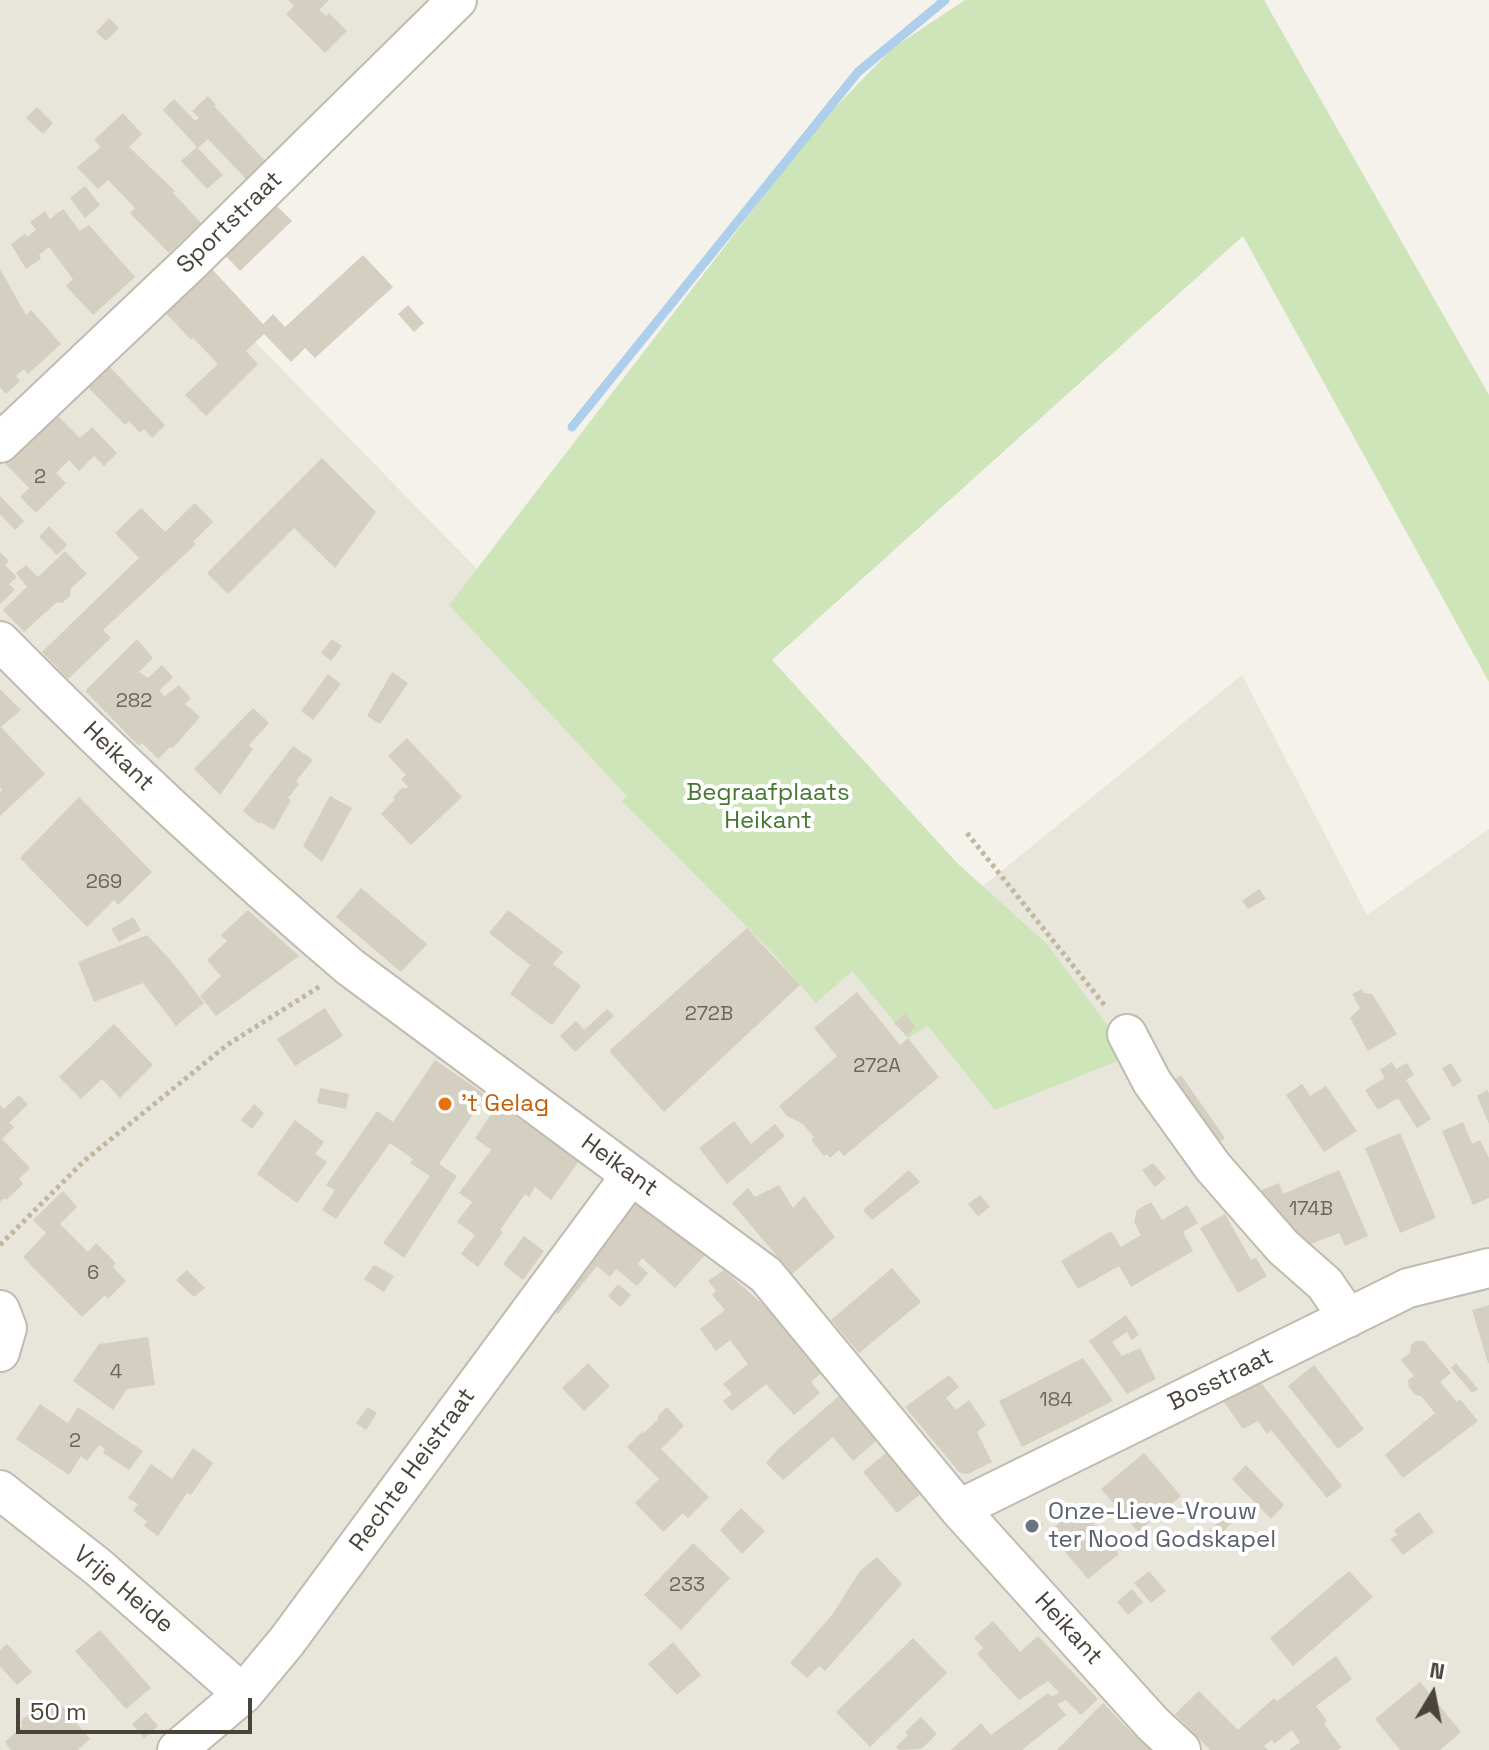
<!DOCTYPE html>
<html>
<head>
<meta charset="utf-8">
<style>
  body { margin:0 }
  #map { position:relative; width:1489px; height:1750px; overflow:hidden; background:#f5f2ec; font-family:"Space Grotesk",sans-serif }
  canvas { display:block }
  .north { position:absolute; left:1393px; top:1654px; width:80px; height:80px; -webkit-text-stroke:6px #fff; paint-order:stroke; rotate:10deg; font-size:22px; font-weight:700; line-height:32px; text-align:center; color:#49443a }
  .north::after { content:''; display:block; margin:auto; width:28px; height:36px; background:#49443a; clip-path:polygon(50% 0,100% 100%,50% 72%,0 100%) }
  .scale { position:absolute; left:16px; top:1698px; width:236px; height:36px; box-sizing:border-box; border:4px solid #49443a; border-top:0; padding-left:10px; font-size:24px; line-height:28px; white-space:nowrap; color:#49443a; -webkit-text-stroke:6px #fff; paint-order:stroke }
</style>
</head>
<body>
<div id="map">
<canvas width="1489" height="1750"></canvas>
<div class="north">N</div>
<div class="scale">50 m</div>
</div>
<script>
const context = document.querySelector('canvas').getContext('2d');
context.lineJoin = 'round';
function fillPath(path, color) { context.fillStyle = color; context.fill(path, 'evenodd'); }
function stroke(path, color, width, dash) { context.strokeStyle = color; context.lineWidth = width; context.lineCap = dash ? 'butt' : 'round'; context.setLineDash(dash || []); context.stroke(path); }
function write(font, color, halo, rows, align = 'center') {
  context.font = font + ' "Space Grotesk",sans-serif'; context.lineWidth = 8; context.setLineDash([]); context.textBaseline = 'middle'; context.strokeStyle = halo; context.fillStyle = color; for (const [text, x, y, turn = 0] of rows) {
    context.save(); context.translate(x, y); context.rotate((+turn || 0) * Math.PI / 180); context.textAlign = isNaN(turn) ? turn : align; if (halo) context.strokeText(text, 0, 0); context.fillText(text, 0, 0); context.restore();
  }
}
fillPath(new Path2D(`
  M0 0H435L176 261 477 569 450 605 772 660 957 863 983 886 1242 675 1367 915 1489 829V1750H0Z`), '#e8e5da');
fillPath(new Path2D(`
  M965 0H1264L1489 395V682L1243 236 772 660 957 863 1047 944 1130 1056 995 1110 928 1026 908 1038 852 971 816 1003 770 950 622 801 627 796 449 605 819 124 893 48Z`), '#cee5b9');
stroke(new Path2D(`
  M572 427 858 72 945 0`), '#aecfeb', 9);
fillPath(new Path2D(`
  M288 0H329L319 10 326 16 329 13 347 31 325 53 286 14 294 6Z
  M109 18 119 28 106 41 96 32Z
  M208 96 216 105 214 106 266 162 247 180 208 139 198 148 163 110 174 99 195 121 199 118 192 111Z
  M37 107 53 123 43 134 26 118Z
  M123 113 142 134 129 147 175 191 173 193 201 223 169 253 130 213 135 208 108 180 98 189 77 167 101 147 94 140Z
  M197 147 223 175 207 189 181 161Z
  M85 186 100 205 85 218 70 198Z
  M271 200 292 221 240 271 220 250Z
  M63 209 80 231 89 225 135 277 93 315 66 286 73 279 49 247 39 255 41 259 26 269 11 244 25 234 27 237 36 230 30 222 45 211 50 219Z
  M363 255 393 287 315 358 305 348 291 362 264 334 246 351 258 364 206 416 185 395 218 364 193 338 191 340 164 311 211 268 263 324 273 314 285 327Z
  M0 269 26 315 31 310 61 344 28 374 24 369 16 376 20 381 6 394 0 387Z
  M408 305 424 323 414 332 398 314Z
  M107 364 165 425 152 438 144 429 140 433 129 421 125 425 86 385Z
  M55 413 80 438 92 427 117 453 104 466 94 456 79 471 69 460 56 473 66 483 36 513 20 497 29 488 4 462Z
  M322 458 376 512 335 568 294 528 228 594 207 573Z
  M0 496 24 521 15 530 0 514Z
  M195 503 213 522 193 542 196 544 103 630 111 638 68 679 42 652 139 558 115 533 141 508 165 532Z
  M49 526 67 545 57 555 39 537Z
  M65 551 87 574 71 588 70 596 62 603 57 602 24 632 3 610 27 587 16 573 26 565 38 577Z
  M0 552 9 561 5 565 17 577 9 584 15 590 0 604Z
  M137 639 153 658 139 672 148 678 162 665 173 677 159 691 165 696 179 685 191 698 185 704 200 717 173 748 170 747 158 759 142 743 139 746 85 691Z
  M332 639 342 646 331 661 321 653Z
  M392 672 408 683 380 724 367 716Z
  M328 674 341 684 313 720 301 711Z
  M0 689 21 710 1 727 45 774 0 816V792L2 790 0 787Z
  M253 708 269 723 249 745 253 749 220 795 194 769Z
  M407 738 462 797 411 845 381 814 395 799 393 797 403 787 405 789 408 787 401 779 406 775 388 756Z
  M293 746 313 760 296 781 299 784 288 798 291 800 274 830 260 822 259 824 243 811Z
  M330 796 352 808 322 862 303 846Z
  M79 797 152 872 118 905 114 900 87 927 20 858Z
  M361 888 427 944 401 972 336 917Z
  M1259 889 1266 899 1248 909 1242 901Z
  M248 910 299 956 216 1016 200 996 221 976 207 960 227 941 221 935Z
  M508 910 563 952 553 964 581 986 552 1025 510 994 530 965 489 933Z
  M133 917 141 930 119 942 111 929Z
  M747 928 800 985 664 1112 610 1052V1050Z
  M147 935 173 963 204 1003 176 1026 143 983 94 1002 78 962Z
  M1362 989 1364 993 1372 994 1397 1034 1368 1051 1350 1018 1360 1008 1352 994Z
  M857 992 900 1045 908 1038 939 1077 844 1156 839 1150 830 1158 827 1154 824 1156 811 1140 814 1137 803 1124 787 1116 779 1106 837 1056 814 1028Z
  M325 1008 343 1036 295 1066 277 1039Z
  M607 1009 614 1016 575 1052 560 1036 576 1021 584 1030Z
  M905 1014 916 1027 906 1035 894 1023Z
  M114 1024 153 1065 120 1098 102 1079 81 1099 59 1077Z
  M435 1060 486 1095 439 1164 457 1176 404 1258 383 1243 430 1176 410 1163 413 1159 390 1143 336 1219 322 1210 335 1190 326 1185 377 1111 393 1122Z
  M1392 1062 1396 1069 1407 1063 1414 1075 1406 1080 1431 1119 1417 1128 1398 1098 1378 1110 1365 1090 1385 1078 1380 1070Z
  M1451 1063 1462 1081 1453 1087 1442 1068Z
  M1181 1075 1225 1138 1209 1150 1164 1086Z
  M1302 1084 1310 1096 1326 1086 1357 1131 1324 1152 1286 1095Z
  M320 1088 349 1094 346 1109 317 1103Z
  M1487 1090 1489 1093V1124L1477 1096Z
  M19 1095 28 1104 9 1123 14 1127 2 1139 30 1168 19 1179 23 1184 6 1200 4 1198 0 1202V1105L4 1109Z
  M254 1104 264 1113 252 1129 241 1120Z
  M498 1104 579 1161 551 1200 535 1187 529 1197 525 1194 500 1230 503 1232 478 1267 461 1254 475 1235 457 1222 472 1202 459 1193 491 1150 475 1138Z
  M295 1120 324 1142 315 1154 327 1162 297 1203 257 1174Z
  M734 1121 751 1144 775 1124 785 1136 727 1184 699 1148Z
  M1463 1122 1472 1144 1480 1140 1489 1158V1198L1473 1205 1442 1131Z
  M1400 1133 1436 1218 1400 1233 1365 1148Z
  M1153 1163 1166 1178 1155 1187 1142 1170Z
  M909 1170 920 1182 872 1220 863 1210Z
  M1339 1170 1368 1236 1345 1246 1339 1233 1301 1248 1293 1227 1284 1231 1252 1194 1279 1183 1283 1194Z
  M779 1185 793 1208 804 1196 835 1237 792 1274 732 1203 748 1188 755 1197Z
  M63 1191 77 1207 60 1224 88 1252 96 1243 116 1263 113 1267 126 1281 108 1299 105 1295 82 1317 23 1257 46 1233 33 1220Z
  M980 1195 990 1207 978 1216 968 1204Z
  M631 1198 706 1254 675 1288 642 1258 638 1264 648 1273 637 1286 616 1269 610 1277 597 1266 558 1314 542 1303Z
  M1151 1202 1162 1220 1187 1205 1198 1223 1183 1232 1193 1251 1131 1287 1119 1266 1078 1289 1061 1261 1111 1231 1121 1247 1141 1235 1134 1222 1137 1210Z
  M1225 1214 1251 1260 1256 1258 1267 1276 1238 1293 1200 1228Z
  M524 1236 544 1251 523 1280 503 1264Z
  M374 1265 394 1276 384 1292 364 1279Z
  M892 1268 921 1302 859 1353 831 1320Z
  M187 1270 205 1288 194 1297 176 1280Z
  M724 1270 768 1309 821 1373 811 1382 820 1393 794 1415 766 1384 732 1411 723 1401 732 1394 723 1384 748 1364 730 1340 716 1351 700 1329 725 1310 712 1295 716 1291 708 1281Z
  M618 1284 631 1295 620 1307 608 1296Z
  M1489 1305V1363H1488L1472 1310Z
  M1126 1315 1139 1335 1131 1340 1127 1332 1112 1342 1122 1356 1140 1348 1156 1379 1127 1394 1089 1341Z
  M148 1337 155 1385 127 1389 113 1410 73 1381 99 1344Z
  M1416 1341H1424L1451 1373 1440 1382 1457 1402 1460 1399 1478 1421 1403 1478 1385 1455 1435 1413 1421 1396 1415 1395 1409 1387 1408 1380 1414 1376 1401 1360 1410 1353 1411 1345Z
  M1083 1358 1113 1401 1022 1447 999 1401Z
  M588 1363 610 1386 584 1411 562 1388Z
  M1456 1363 1478 1389 1472 1393 1451 1368Z
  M1314 1365 1364 1429 1338 1449 1288 1386Z
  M949 1375 959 1387 946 1398 956 1410 969 1400 986 1425 977 1432 992 1462 968 1474 960 1473 905 1407Z
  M1258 1379 1342 1486 1327 1498 1271 1430 1267 1434 1258 1421 1243 1429 1221 1398Z
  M840 1395 877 1440 853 1461 833 1437 783 1480 766 1463 778 1449Z
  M40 1404 68 1423 78 1407 143 1451 129 1470 103 1453 105 1449 99 1445 87 1461 81 1456 69 1475 16 1439Z
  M368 1407 377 1413 366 1430 356 1423Z
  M667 1407 684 1426 661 1449 709 1497 688 1518 683 1513 663 1532 635 1503 659 1479 627 1447 643 1431 644 1433 657 1420 658 1422V1416Z
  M193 1448 213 1463 191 1495 187 1493 158 1536 144 1526 147 1521 133 1511 138 1504 128 1498 151 1464 172 1479Z
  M887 1452 922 1493 897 1513 863 1472Z
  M1144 1453 1181 1496 1138 1532 1101 1489Z
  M1246 1465 1284 1505 1271 1519 1232 1479Z
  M1079 1506 1119 1554 1088 1579 1048 1532Z
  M741 1508 765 1531 742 1554 720 1530Z
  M1231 1509 1238 1517 1212 1542 1205 1535Z
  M1419 1512 1434 1532 1403 1555 1390 1539 1397 1535 1394 1530Z
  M1026 1518 1043 1523 1038 1534 1023 1529Z
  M693 1543 730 1578 681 1630 644 1595Z
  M877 1557 902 1584 825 1671 819 1666 807 1678 790 1663 832 1615 860 1571Z
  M1149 1571 1166 1591 1151 1603 1134 1583Z
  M1349 1571 1373 1597 1293 1666 1270 1638Z
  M1132 1589 1143 1602 1128 1615 1117 1602Z
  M993 1621 1020 1652 1038 1636 1098 1699 1081 1715 1066 1700 1057 1704 1066 1715 1022 1750H951L981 1723 991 1735 1048 1693 1052 1697 1059 1692 1048 1681 1019 1700 977 1654 983 1648 974 1638Z
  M100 1630 151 1688 126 1709 75 1651Z
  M913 1638 947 1673 870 1747 836 1712Z
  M673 1642 701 1675 677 1695 648 1664Z
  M7 1644 32 1672 17 1685 0 1666V1650Z
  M1336 1656 1352 1679 1316 1706 1327 1721 1324 1724 1341 1747 1338 1750H1289L1300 1742 1292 1730 1274 1744 1272 1740 1264 1746 1268 1750H1210L1175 1714 1199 1691 1238 1730 1274 1698 1277 1701Z
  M1420 1682 1461 1732 1440 1750H1400L1375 1719Z
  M1103 1703 1128 1729 1151 1750H1057Z
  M37 1706H62L90 1739 80 1748 78 1746 79 1750H11L5 1742 22 1726 21 1721Z
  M146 1712 158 1726 144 1738 132 1724Z
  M921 1717 937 1734 921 1749 899 1750 896 1747 908 1735 905 1732Z`), '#d5cfc2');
const minor = new Path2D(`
  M0 443 192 261 457 0
  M0 641C112 755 228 863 350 967L766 1275 959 1509 1153 1724 1181 1750
  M1127 1034 1152 1082 1213 1167 1283 1247 1325 1284 1348 1318
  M0 1310 7 1328 0 1352
  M0 1490 98 1567 243 1694
  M959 1509 1408 1288 1489 1268
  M177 1750 243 1694 287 1641 631 1175`);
stroke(minor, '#c0bbaf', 42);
stroke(new Path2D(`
  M967 833 1106 1007
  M0 1245 84 1161 227 1045 322 985`), '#c0b7a1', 5, [4, 4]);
stroke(minor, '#fff', 38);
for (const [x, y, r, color] of [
  [445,1104,8,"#e8710a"],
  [1032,1526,8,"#6b7280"]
]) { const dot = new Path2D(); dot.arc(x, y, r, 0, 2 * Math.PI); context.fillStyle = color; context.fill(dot); stroke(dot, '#fff', 3); }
write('20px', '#6c675c', null, [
  ["2",40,478],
  ["282",134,702],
  ["269",104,883],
  ["272B",709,1015],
  ["272A",877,1067],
  ["174B",1311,1210],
  ["6",93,1274],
  ["4",116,1373],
  ["184",1056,1401],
  ["2",75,1442],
  ["233",687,1586]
]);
write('24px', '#49443a', '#fff', [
  ["Sportstraat",230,223,-44],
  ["Heikant",118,757,44],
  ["Heikant",619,1166,36],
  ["Bosstraat",1221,1380,-26],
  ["Rechte Heistraat",413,1470,-54],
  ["Vrije Heide",123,1590,40],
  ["Heikant",1068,1629,48]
]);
write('24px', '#477631', '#fff', [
  ["Begraafplaats",768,793],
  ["Heikant",768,821]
]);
write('24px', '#c56008', '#fff', [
  ["'t Gelag",461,1104]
], 'left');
write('24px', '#5b616d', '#fff', [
  ["Onze-Lieve-Vrouw",1048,1512],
  ["ter Nood Godskapel",1048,1540]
], 'left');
</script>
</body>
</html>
